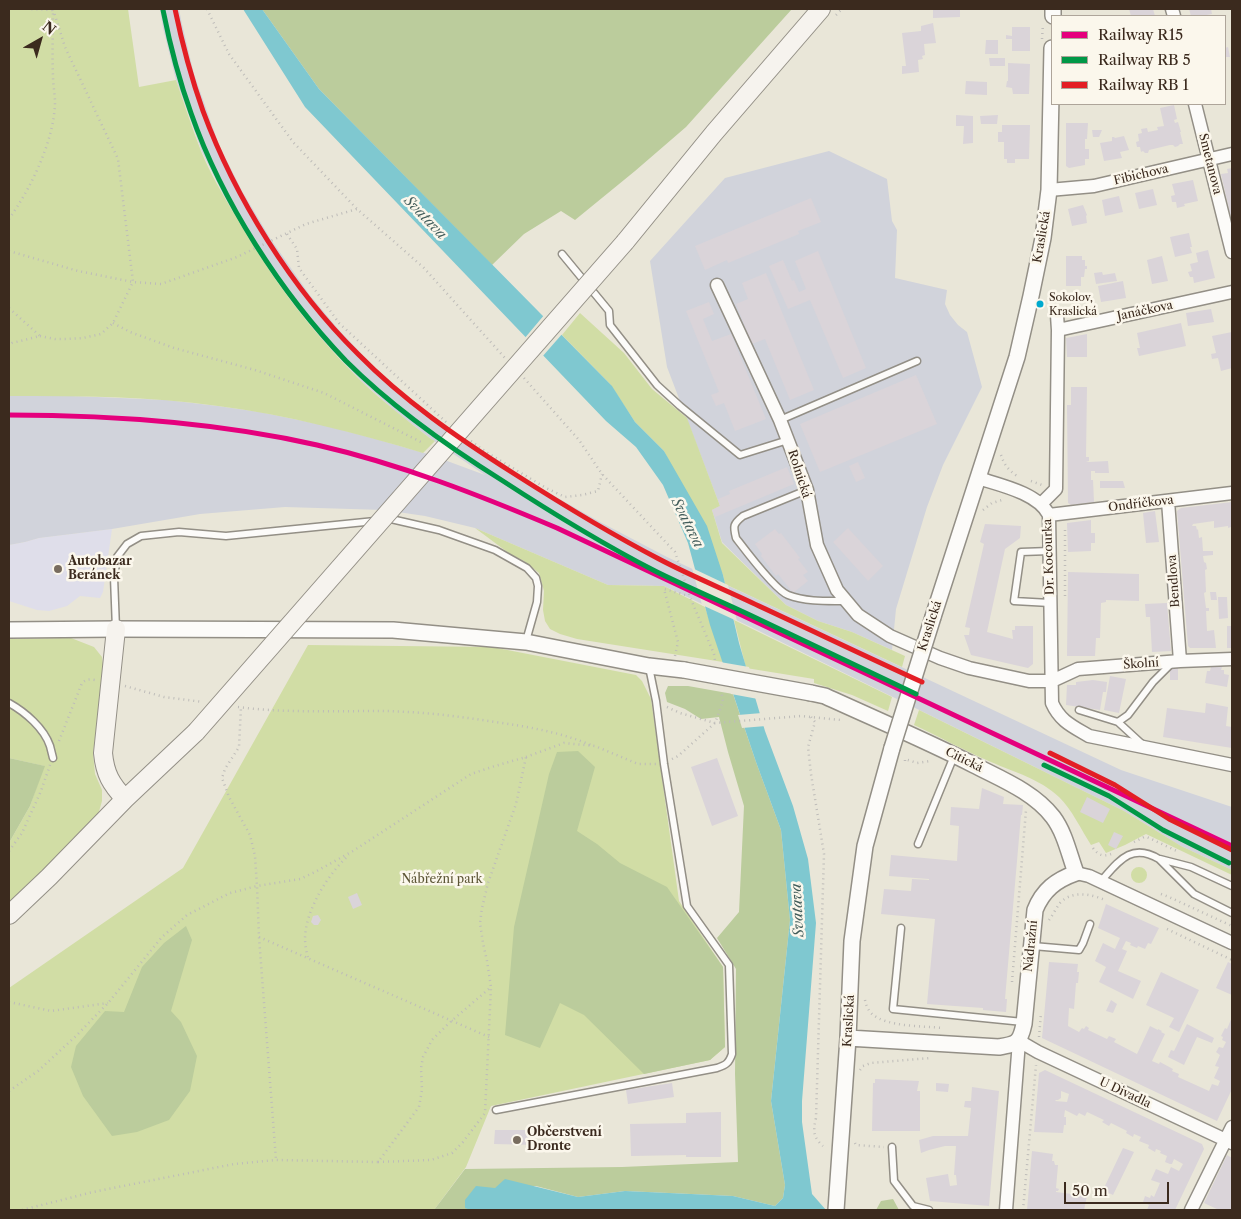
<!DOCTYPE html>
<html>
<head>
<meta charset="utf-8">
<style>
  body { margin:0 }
  #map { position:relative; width:1241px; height:1219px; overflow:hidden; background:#e9e6d8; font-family:"Libre Caslon Text",serif }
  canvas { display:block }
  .frame { position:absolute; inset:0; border:10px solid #3b2a1e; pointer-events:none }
  .legend { position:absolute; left:1051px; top:15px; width:175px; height:90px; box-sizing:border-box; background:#fbf7ec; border:1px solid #aea59a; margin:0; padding:6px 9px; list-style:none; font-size:15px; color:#3b2a1e }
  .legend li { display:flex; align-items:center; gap:10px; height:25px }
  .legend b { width:25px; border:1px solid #aea59a }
  .north { position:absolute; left:15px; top:15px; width:50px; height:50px; -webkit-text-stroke:4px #fbf7ec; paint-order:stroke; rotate:38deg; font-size:14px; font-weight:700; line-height:20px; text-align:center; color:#3b2a1e }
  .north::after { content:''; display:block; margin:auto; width:18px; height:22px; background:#3b2a1e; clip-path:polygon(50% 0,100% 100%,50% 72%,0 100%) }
  .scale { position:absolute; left:1064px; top:1182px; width:105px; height:22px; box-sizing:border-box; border:2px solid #3b2a1e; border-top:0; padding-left:6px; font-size:15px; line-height:18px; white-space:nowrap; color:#3b2a1e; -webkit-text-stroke:4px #fbf7ec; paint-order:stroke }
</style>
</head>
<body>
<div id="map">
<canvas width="1241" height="1219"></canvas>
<div class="frame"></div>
<ul class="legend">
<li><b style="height:6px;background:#e5007d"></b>Railway R15</li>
<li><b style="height:6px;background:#009847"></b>Railway RB 5</li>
<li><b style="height:6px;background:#e31e25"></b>Railway RB 1</li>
</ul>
<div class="north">N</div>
<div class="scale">50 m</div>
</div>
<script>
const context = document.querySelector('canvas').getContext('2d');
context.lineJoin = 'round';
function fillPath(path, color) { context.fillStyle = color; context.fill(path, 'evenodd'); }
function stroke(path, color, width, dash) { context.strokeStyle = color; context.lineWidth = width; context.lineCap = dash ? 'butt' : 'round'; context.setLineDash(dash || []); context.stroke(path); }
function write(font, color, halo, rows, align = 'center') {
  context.font = font + ' "Libre Caslon Text",serif'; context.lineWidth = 5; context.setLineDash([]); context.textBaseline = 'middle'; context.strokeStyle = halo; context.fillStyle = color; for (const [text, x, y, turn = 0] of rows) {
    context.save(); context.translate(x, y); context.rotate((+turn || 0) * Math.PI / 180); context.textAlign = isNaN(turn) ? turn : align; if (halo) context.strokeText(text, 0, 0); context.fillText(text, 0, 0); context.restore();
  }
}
fillPath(new Path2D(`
  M112 529 103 592 100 598 80 596 67 606 49 611 37 610 9 601V545L25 542 39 538Z`), '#dfdeea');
fillPath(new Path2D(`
  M160 9H179L182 24 194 74 219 145 242 191 270 238 309 294 339 330 375 368 406 396 442 424 542 489 600 522 667 557 1121 770 1232 807V870L1181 846 1124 811 751 627 664 586 608 585 475 528 425 516 384 510 285 507 200 514 112 529 39 538 25 542 9 545V396H73L167 400 218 406 260 412 323 425 376 439 431 455 485 475 431 439 394 410 361 381 325 343 294 305 254 248 226 200 202 152 176 80 163 28Z
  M829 151 887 179 892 221 897 230 895 278 947 290 945 304 950 315 958 325 967 332 982 387 943 465 927 507 896 609 892 650 852 632 818 621 786 605 722 542 712 510 720 506 667 367 650 261 725 178Z`), '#d1d3db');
fillPath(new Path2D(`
  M9 9H128L139 87 176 80C184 103 192 128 201 151 210 173 223 195 235 215 269 275 311 332 361 381 383 402 407 420 431 439L435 441 423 453C356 433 288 415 218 406 149 396 79 396 9 396Z
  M580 313 624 353 652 389 687 418 720 506 712 510 722 543 786 605 818 621 852 632 905 656 902 667 725 584 723 575 664 451 635 422 610 384 562 335Z
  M475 528 608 585 664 586 705 607 723 662 577 639 560 634 550 629 545 621 543 610 544 591 539 573 524 561 510 554Z
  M734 620 892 697 888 711 852 695 814 683V679L746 668Z
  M71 638 94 647 102 657 104 672 93 753 95 774 102 790V801L98 815 80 836 9 904V843L30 806 44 766 9 758V639Z
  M308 645 492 647 636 675 642 681 651 699 679 901 723 967 725 1047 710 1060 491 1106 466 1167 434 1210H9V988L183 868Z
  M919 710 1124 811 1181 846 1232 870V875L1146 834 1125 845 1106 853 1099 842 1091 845C1082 831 1071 808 1059 797 1040 779 1014 772 991 762 965 751 940 737 914 725Z
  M1131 875a8 8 0 1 1 16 0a8 8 0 1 1-16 0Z`), '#d1dda5');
fillPath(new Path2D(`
  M262 9H792L686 127 635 171 575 220 561 211 524 234 492 265 319 89Z
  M668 686H688L733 694 756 762 781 830 790 920 771 1101 785 1185 783 1198 775 1206 733 1196 691 1194 625 1191 578 1197 536 1186 495 1188 465 1207 470 1210H434L465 1169 622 1167 738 1162 735 1074 736 969 717 938 739 912 744 806 728 752 719 717 701 719 685 709 667 702 665 693Z
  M578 751 595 767 577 831 597 844 620 863 667 887 723 967 725 1047 710 1060 644 1074 584 1015 560 1003 540 1048 505 1035 514 927 549 774 557 752Z
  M9 758 45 766 30 806 9 843Z
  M186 926 192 940 171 1011 181 1022 197 1056 190 1091 169 1120 137 1132 112 1136 83 1096 71 1067 76 1046 105 1011 124 1012 142 967 164 943Z
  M893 1199 899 1210H876L881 1201Z`), '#bbcc9c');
fillPath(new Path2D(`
  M243 9H262L319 89 612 386 635 422 664 451 707 526 723 575 739 643 765 731 793 806 808 859 816 923 802 1101V1122L812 1194 826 1210H470L465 1208V1200L476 1186 495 1188 505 1179 578 1197 625 1191 691 1194 733 1196 775 1206 783 1198 785 1185 771 1101 790 920 781 830 756 762 710 625 688 543 663 485 636 447 606 421 305 107Z`), '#7fc8d0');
fillPath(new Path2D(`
  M545 314 563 333 542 357 524 339Z
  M692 568 728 585 737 621 702 605Z
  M720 662 749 667 758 699 731 694Z
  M762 713 766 726 742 728 738 715Z`), '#e9e6d8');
fillPath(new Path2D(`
  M933 9H960V17L933 18Z
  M1129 9H1153L1155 16H1131Z
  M1189 9H1211L1212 14 1201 16H1191Z
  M933 23 936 43 924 44 925 55 922 56 923 59 918 60 919 72 902 74V66H906L902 33 921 31V26Z
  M1012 27H1030V51H1012V39H1006V35L1012 36Z
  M986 40H998V54H985Z
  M1228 47 1230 57H1225V48Z
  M989 58H1005V66H990Z
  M1008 63 1030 64 1029 94H1013L1012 88 1006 87 1007 81H1008Z
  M966 81 987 82V95L965 94Z
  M1174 105 1177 119 1174 120 1175 123 1178 122 1181 132H1180L1183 144H1180L1178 146 1175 147 1173 145H1170L1149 150 1148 153H1145L1143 151 1141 152 1140 147H1137L1136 142 1139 141 1138 134 1142 133 1141 129 1147 128 1148 132 1158 130 1157 127 1164 126 1160 108Z
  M956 115 973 116V143L963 144 964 126H956Z
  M998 115 997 124H981L980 116Z
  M1066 123H1088L1087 139H1085V149H1089V159H1085V165L1069 168 1066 166Z
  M1002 125H1030L1029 159H1015V163H1007V159H1004V142H998V132H1002Z
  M1092 130H1102L1099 137H1093Z
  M1124 136 1129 150 1120 152 1122 158 1104 161 1100 143 1112 141V137H1114L1115 138Z
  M1232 168V218H1231L1221 174 1228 173 1227 169Z
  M1193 180 1198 201 1184 204 1185 206 1177 208 1176 202H1172L1171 196 1175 195 1172 184Z
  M1153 189 1157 205 1139 209 1135 193Z
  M1119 196 1123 212 1105 216 1102 200Z
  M811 198 821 222 798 231 799 234 728 263 727 260 705 270 695 246Z
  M1083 205 1087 215 1086 216 1087 223 1072 226 1068 209Z
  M1189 233 1192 247H1190L1192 253 1175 257 1170 237Z
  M1208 250 1215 278 1194 283 1193 277H1190L1188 272 1192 271 1190 264 1198 262 1196 253Z
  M818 251 866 368 843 378 810 300 788 309 769 266 783 260 792 281 794 280 799 292 806 289 795 261Z
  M1066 256H1082V260H1085V266H1087V269H1085L1084 277H1081V286H1066Z
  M1162 256 1168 281 1152 284 1147 260Z
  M1102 272 1103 275 1115 273 1117 281 1096 284 1094 273Z
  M766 273 814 390 790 400 765 339 752 344 736 304 748 299 742 283Z
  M1123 281 1126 298 1101 302 1098 286Z
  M709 302 714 314 703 319 712 341 731 334 766 419 735 431 724 403 716 406 711 395 719 392 686 311Z
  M1211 309 1214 322 1188 326 1186 313Z
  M1181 323 1186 346 1139 356 1137 348H1140L1137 333Z
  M1232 332V368L1221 371 1218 358 1212 359 1211 354 1216 353 1212 336Z
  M1087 334V357H1067L1066 338Z
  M916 375 937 424 820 472 800 424Z
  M1071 387H1087L1086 457H1089V461H1086L1089 462 1108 461 1109 473H1095V471H1091V480H1093L1094 502 1071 505 1068 503 1067 405H1071Z
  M858 462 865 478 856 482 849 466Z
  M787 467 794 484 715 517 712 510 720 506 718 499 730 494 729 491Z
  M1100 481H1123L1125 488H1100Z
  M1232 502V526H1231V527L1228 528V526L1214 528V521L1193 524 1192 526H1196L1197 530 1198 529 1199 538 1202 537 1203 551H1213V555L1203 556 1204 562 1206 563 1207 569 1205 570 1206 592 1204 593 1206 608H1209V611H1206L1207 631 1214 630 1216 648H1190L1188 646 1177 511 1181 508Z
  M1155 511 1159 542 1146 543 1143 513Z
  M1091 520V533H1095V543H1091V551L1068 552 1067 523Z
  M985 524 1021 526 1020 538 1005 549 987 632 1013 639 1012 630H1015V626H1033V664L1028 668 971 655 964 635H969L970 628 965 627 984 544 980 542Z
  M848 528 883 566 868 581 833 542Z
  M775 529 779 534 781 533 800 558 798 559 808 572 803 575 808 581 793 593 778 574 776 576 761 556 762 554 755 544Z
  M1068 572 1139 574V601L1106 600V602L1101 603 1100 638H1096L1095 656H1067Z
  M1210 592H1216L1217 600H1211Z
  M1218 597H1227L1228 618 1219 619Z
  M1167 603 1171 651 1152 652 1150 617H1146L1145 604Z
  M1227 626H1232V648H1227Z
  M1211 667H1222L1221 670H1224V674L1229 675 1227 687 1205 683 1207 671H1210Z
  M1170 668H1178V680H1170Z
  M1110 676 1126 679 1119 713 1104 710Z
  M1093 680 1107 682 1106 692H1103L1100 710 1066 705 1067 685H1076V682Z
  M1206 703 1228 707 1226 726 1232 727V748L1163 737 1167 708 1205 713Z
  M717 758 738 816 712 826 691 767Z
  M982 788 1004 797 1003 804 1023 805 1022 815H1021L1005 999H1007L1006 1012 983 1010V1008L927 1004 935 919 881 914 884 889 911 891 912 879 929 880V879L889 876 891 855 957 861 959 826 950 825 951 807 979 809Z
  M1087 797 1110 809 1103 823 1080 812Z
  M1114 832 1123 836 1116 849 1108 845Z
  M357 893 362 905 353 909 348 897Z
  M1106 904 1159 928 1151 944 1148 943 1145 949 1138 946 1137 948 1130 945 1131 943 1126 941 1122 949 1127 951 1118 971 1141 981 1133 999 1099 982 1106 967 1095 961 1103 943 1115 949 1120 938 1098 928Z
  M318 915 321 920 318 925H314L311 922 313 916Z
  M1049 962 1078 964 1077 972H1079L1078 983H1076L1074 1009 1069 1008 1068 1026 1079 1032 1082 1028 1084 1029 1086 1026 1089 1028 1088 1030 1107 1039 1109 1036 1116 1039 1114 1042 1137 1054 1150 1026 1158 1030V1029L1162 1031 1161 1032 1165 1034 1152 1061 1159 1064 1160 1062 1173 1069 1172 1071 1179 1074 1178 1077 1209 1091 1212 1084 1218 1086 1220 1081 1214 1078 1219 1067 1215 1066 1220 1055 1216 1052 1219 1047 1223 1048 1226 1042 1222 1040 1223 1037 1221 1036 1225 1028 1227 1029 1232 1017V1089L1217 1121 1042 1038Z
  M1228 962 1232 964V995L1216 988Z
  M1161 972 1199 990 1179 1032 1169 1027 1174 1018 1146 1005Z
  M1111 1000 1117 1004 1113 1013 1106 1011Z
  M1187 1024 1214 1038 1212 1043 1197 1037 1184 1065 1168 1057 1171 1050 1174 1051Z
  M1045 1070 1202 1144 1204 1149 1175 1210H1147L1149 1205 1143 1202 1145 1196 1150 1198 1151 1195 1154 1197 1160 1183 1151 1180 1156 1169 1168 1174 1171 1167 1179 1171 1183 1164 1174 1159 1172 1164H1170L1165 1162 1167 1156 1160 1153 1161 1151 1156 1149 1155 1152 1148 1148 1149 1145 1139 1141 1141 1137 1134 1134 1133 1137 1126 1133 1127 1131 1111 1123 1109 1126 1102 1122 1104 1120 1087 1112 1085 1116 1079 1113 1077 1116 1065 1110 1064 1117H1066V1125H1064L1063 1133 1034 1132 1039 1073ZM1061 1091 1069 1094 1067 1102 1055 1101 1056 1100H1058L1061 1098Z
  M875 1079 919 1081 917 1091H920V1131H872L873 1083H875Z
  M672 1083 674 1097 628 1104 626 1090Z
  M936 1083 949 1084 948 1092 936 1091Z
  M972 1087 999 1091 989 1206 930 1201 926 1178 948 1174 950 1186 957 1185 956 1175H954L956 1146H945L929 1150 921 1153 919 1140 933 1136H968L971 1108 964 1107 965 1101H971Z
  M721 1112V1157H686V1155L631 1156 630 1124 686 1123V1113Z
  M495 1130H535V1145L494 1144Z
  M1123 1148 1134 1152 1113 1195 1103 1190Z
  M1032 1151 1053 1154 1052 1161H1054L1055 1165H1058L1056 1188 1059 1189 1058 1191H1056V1192L1087 1196 1084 1210H1027Z
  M1227 1155 1232 1158V1210H1219L1204 1203Z`), '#dad4d9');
const service = new Path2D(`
  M562 254 609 311 610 325 657 385 680 406 740 455 788 440
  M780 420 917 361
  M807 490 743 516C733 524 733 526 736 538 746 551 775 590 788 595 806 602 827 601 846 601
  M387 519H391L439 530 495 550 527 568 536 578 538 586 537 602 526 641
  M1050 551 1021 552 1014 601 1050 603
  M116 629 114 577 117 557 127 544 141 536 179 532 226 536 375 521
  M9 703C25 712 44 728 50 746 51 750 52 754 53 758
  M1079 710 1118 722 1142 744
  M1118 722 1128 715 1153 682 1173 662
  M918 844 954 756
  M1160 859 1191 867 1232 886
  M1101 881C1118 862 1131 842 1159 859L1194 894 1232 913
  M901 928 893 1009 1023 1022
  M1033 946 1079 950 1083 943 1090 924
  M496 1110 717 1068C726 1065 729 1063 732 1054L729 965 687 906 664 764 656 701 649 667
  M892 1147 894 1181 913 1206 929 1210`);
const minor = new Path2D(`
  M1172 9 1174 16
  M1195 104 1232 252
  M1049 190 1094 186 1232 154
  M717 285 780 420 807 490 817 545 837 590 858 615 890 636 940 658 969 668 1029 681H1052L1078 669 1180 661 1232 659
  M1058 330 1232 292
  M978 478C1000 485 1038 493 1049 515L1052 703C1060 721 1072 726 1089 736L1232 765
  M1168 501 1180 661
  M1041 504 1056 489 1058 330 1057 315
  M1049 515 1232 493
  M1076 873 1089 876 1232 943
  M1006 1210 1019 1041 1038 1052 1232 1143
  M1191 1210 1232 1127`);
const tertiary = new Path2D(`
  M1053 16V9
  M933 617 1017 357 1031 296 1043 238 1049 190 1052 48
  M9 630 116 629 393 630 526 642 649 666 684 670
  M811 693 825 696C875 719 925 740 974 765 1001 779 1034 792 1053 817 1065 833 1069 854 1076 873 1056 880 1043 890 1035 910L1024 1024C1020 1043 1017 1044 999 1047L848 1038
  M836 1210 848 1038 852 941 865 846 892 748`);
const secondary = new Path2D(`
  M625 242 714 133 821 9
  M116 629 103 753C105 774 111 784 125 799
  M9 915 49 877 125 799 196 732`);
stroke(service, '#938f86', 9);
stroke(minor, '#938f86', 15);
stroke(tertiary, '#938f86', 18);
stroke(secondary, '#938f86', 20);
stroke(new Path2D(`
  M207 9 229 54 293 142 357 209 424 268 505 358
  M836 15 842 9
  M1042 39 1043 24
  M9 219C31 188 54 141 55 103 55 94 53 85 53 76 52 54 53 32 53 10L28 9
  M287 234 297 249 299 268 339 323 447 423
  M9 251 78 271 133 282 161 284 237 257 306 224 357 209
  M9 308 40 336 12 343 9 345
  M113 323 130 332 174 348 255 370 324 393 423 443
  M40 336 55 339H66L83 338 101 334 113 323 133 282 118 159 65 47 53 9
  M524 378 579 440 602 474 675 552 690 597 714 654 715 661
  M471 441 486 452 546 488 565 497 582 495 598 491 602 474
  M1001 455C1004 464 1008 470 1017 476
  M1031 481 1042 485
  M983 510 992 503 1002 500
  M1065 596V526
  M675 656 678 642 664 589 689 596
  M125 686 164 697 203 702
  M238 707C284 713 332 711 378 711 417 711 457 716 495 722 530 727 559 732 591 745
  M667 707 680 713 715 723 801 716 841 720
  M811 717 815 722 808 747 811 774 824 854 816 1118C813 1131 813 1137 823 1146
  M59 741 82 683C86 679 90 679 95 680
  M526 757 564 743 595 746 638 764H656
  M672 759 678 756 715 723 723 701 721 691
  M905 761V759L917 763 930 761
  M1134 842 1144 837H1147L1179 852
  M1093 848C1098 855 1103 857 1111 854
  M9 851 22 833 41 791 50 765
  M1161 894 1169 897 1232 926
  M1049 920C1053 915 1056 908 1060 903 1072 890 1091 894 1105 900
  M1167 929 1232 960
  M259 937 489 1037
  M308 957C306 951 305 944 305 938 306 909 328 874 349 855
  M1012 982 1026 810
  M865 1000C866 1005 868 1010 872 1014 887 1027 923 1026 943 1028
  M9 1002 51 1011 108 1003
  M1039 1037 1041 1013
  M860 1070 863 1066 871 1063 930 1058
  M9 1091 38 1071 76 1036 108 1003 162 937 187 915 230 893 257 886 255 856 250 835 229 797 222 778 225 769 239 747 241 707
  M855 1143 856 1145 884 1147
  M378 1162 431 1160 452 1153 463 1142 485 1113 491 987
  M22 1210 93 1192 234 1164 276 1160 378 1162 419 1107 422 1090 421 1068 423 1057 432 1040 448 1024 491 987 487 961 483 943 480 923 482 908 488 883 516 804 526 757 495 766 471 774 353 851 315 872 300 879 257 886 259 937 276 1160
  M1023 1210 1036 1065`), '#bebcb9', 2.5, [1, 4]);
stroke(service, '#fcfbf9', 6);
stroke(minor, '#fcfbf9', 12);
stroke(tertiary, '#fcfbf9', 15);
stroke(secondary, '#f6f3ee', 18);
const tertiaryBridge = new Path2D(`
  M684 670 811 693
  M892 748 933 617`);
const secondaryBridge = new Path2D(`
  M196 732 625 242`);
stroke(tertiaryBridge, '#938f86', 18, []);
stroke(secondaryBridge, '#938f86', 20, []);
stroke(tertiaryBridge, '#fcfbf9', 15);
stroke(secondaryBridge, '#f6f3ee', 18);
stroke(new Path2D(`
  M9 415C113 415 216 422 317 445 400 464 479 495 557 528L1232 846`), '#e5007d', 5);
stroke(new Path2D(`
  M163 10C170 45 179 80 191 113 222 202 281 293 346 361 393 408 447 446 503 481 552 513 603 544 655 571 687 587 720 601 752 616 807 642 861 668 916 694
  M1044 765 1109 796 1163 830 1229 863`), '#009847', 5);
stroke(new Path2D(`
  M175 9C182 43 191 77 203 111 235 198 292 289 358 354 404 401 458 438 513 473 560 503 609 533 659 559 691 576 726 590 759 606 813 631 867 657 922 682
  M1050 753 1115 785 1169 819 1232 850`), '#e31e25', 5);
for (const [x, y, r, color] of [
  [1040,304,4.5,"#00a9ce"],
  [58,569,5,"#786c5f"],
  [517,1140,5,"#786c5f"]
]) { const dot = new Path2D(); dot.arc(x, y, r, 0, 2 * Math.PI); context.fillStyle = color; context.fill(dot); stroke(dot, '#fbf7ec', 2); }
write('11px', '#3b2a1e', '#fbf7ec', [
  ["Sokolov,",1049,298],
  ["Kraslická",1049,312]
], 'left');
write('12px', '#3b2a1e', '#fbf7ec', [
  ["Smetanova",1210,164,76],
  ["Fibichova",1141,175,-13],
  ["Kraslická",1042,237,-80],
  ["Janáčkova",1145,311,-12],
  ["Rolnická",799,474,72],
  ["Ondříčkova",1141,504,-7],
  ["Dr. Kocourka",1049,557,-92],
  ["Bendlova",1174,581,-94],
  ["Kraslická",930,626,-72],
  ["Školní",1141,664,-4],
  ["Citická",964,760,26],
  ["Nádražní",1031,946,-84],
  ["Kraslická",849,1021,-87],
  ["U Divadla",1125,1093,25]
]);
write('bold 12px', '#3b2a1e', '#fbf7ec', [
  ["Autobazar",68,562],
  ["Beránek",68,576],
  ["Občerstvení",527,1133],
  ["Dronte",527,1147]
], 'left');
write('12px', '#5c5535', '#fbf7ec', [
  ["Nábřežní park",442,880]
]);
write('italic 14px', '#435d5b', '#fbf7ec', [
  ["Svatava",425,218,46],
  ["Svatava",687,523,63],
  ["Svatava",798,910,-93]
]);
</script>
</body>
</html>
